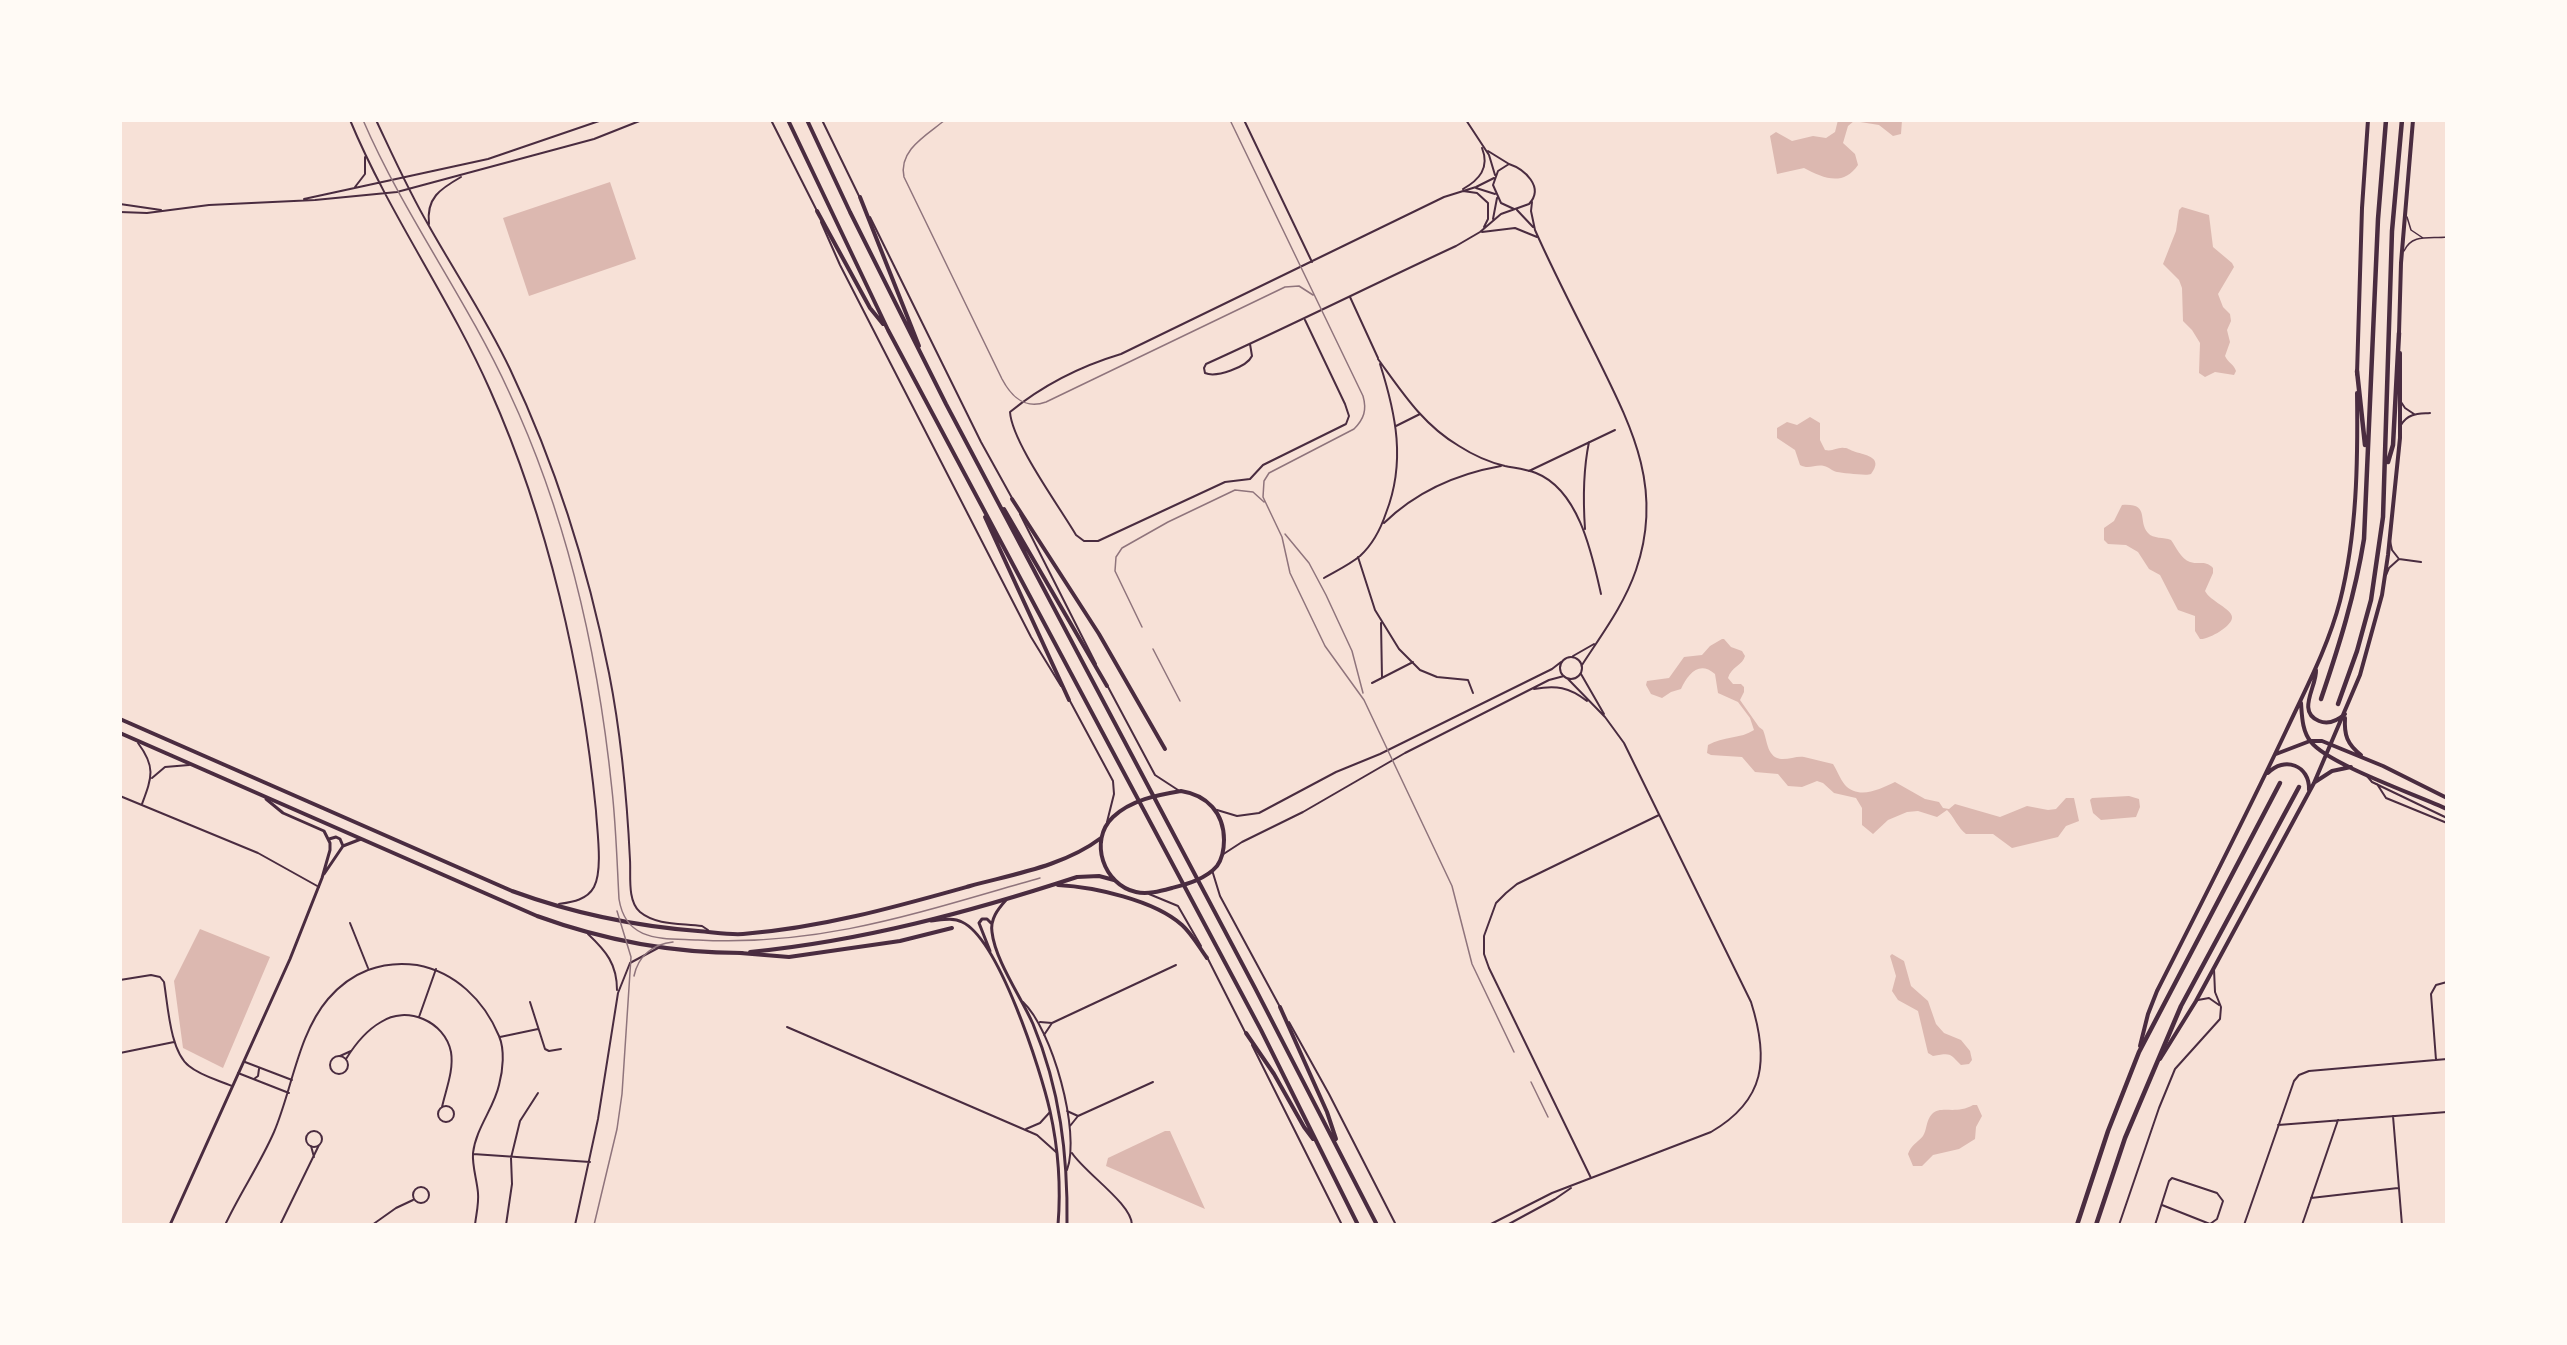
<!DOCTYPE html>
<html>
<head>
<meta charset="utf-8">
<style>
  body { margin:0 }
  #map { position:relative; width:2567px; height:1345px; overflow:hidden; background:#f7e1d7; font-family:Merriweather,serif }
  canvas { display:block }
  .frame { position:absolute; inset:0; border:122px solid #fffaf5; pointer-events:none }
</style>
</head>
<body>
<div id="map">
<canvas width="2567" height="1345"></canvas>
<div class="frame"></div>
</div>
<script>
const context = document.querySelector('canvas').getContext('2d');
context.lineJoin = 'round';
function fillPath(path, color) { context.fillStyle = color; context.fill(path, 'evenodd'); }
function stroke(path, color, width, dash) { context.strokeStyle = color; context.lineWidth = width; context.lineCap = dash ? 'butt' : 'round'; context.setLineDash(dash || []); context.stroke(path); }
fillPath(new Path2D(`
  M1838 120H1902L1901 134 1893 136 1879 125 1854 121 1848 126 1843 143 1855 154 1858 165C1843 187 1823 178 1804 168L1777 174 1770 136 1776 132 1792 141 1813 136 1826 138 1835 132Z
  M610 182 636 259 529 296 503 218Z
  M2182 207 2209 215 2213 247 2232 263 2234 267 2218 294 2223 307 2230 314 2231 321 2227 330 2230 342 2225 356C2228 363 2234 364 2236 371L2234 375 2215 372 2205 377 2199 373 2200 343 2192 330 2183 321 2182 288 2179 280 2163 264 2176 231 2179 210Z
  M1810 417 1820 423V440L1825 450C1833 452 1837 447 1844 448 1849 448 1849 450 1853 451 1863 455 1885 456 1871 474 1867 476 1843 473 1837 472 1832 471 1829 467 1824 466 1815 464 1809 470 1800 465L1795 450 1777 438V428L1787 422 1797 425Z
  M2122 505C2151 503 2137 521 2148 533 2153 539 2164 537 2171 540 2176 547 2181 559 2190 562 2199 565 2205 560 2213 568V573L2205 591C2210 601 2232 609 2232 617 2233 626 2208 640 2200 639L2195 631V616L2178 610 2160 575 2149 569 2138 552 2126 545 2108 544 2104 540V528L2114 521Z
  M1722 639H1724L1731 647 1742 651 1745 656C1743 665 1731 667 1728 678L1733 684H1741L1744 687V692L1740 700 1759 727 1763 730C1766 737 1767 748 1771 753 1779 765 1794 755 1804 757 1814 759 1823 762 1833 764 1837 770 1840 779 1845 785 1859 800 1880 789 1895 782L1925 799 1939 802 1943 808 1949 809 1955 804 2000 817 2027 806 2048 810 2056 809 2066 798H2074L2079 821 2066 826 2058 837 2012 848 1993 834H1966C1958 828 1954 817 1947 810L1937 817 1918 811 1907 812 1888 820 1873 834 1862 825V808L1856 798 1834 793 1823 783 1817 781 1802 787 1788 786 1778 774 1755 772 1742 757 1711 755 1707 753 1708 745C1723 736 1741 739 1754 730L1750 718 1738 702 1718 693 1715 674C1699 660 1688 674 1681 689L1671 692 1662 698 1651 694 1646 685 1647 681 1669 678 1684 657 1702 655 1710 646Z
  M2129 796 2139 799 2140 807 2136 817 2101 820 2093 813 2090 800 2092 798Z
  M200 929 270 957 223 1068 183 1048 174 981Z
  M1892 954 1904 961 1911 986 1928 1001 1936 1024 1944 1033 1961 1040 1970 1051 1972 1060 1969 1064 1961 1065C1949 1053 1951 1053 1933 1056L1928 1053 1918 1011 1898 1000 1892 991 1896 976 1890 956Z
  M1973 1105H1977L1982 1116 1976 1127 1975 1139 1959 1149 1933 1155 1922 1166H1913L1908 1154C1911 1145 1917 1143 1923 1136 1927 1130 1926 1120 1932 1114 1941 1105 1956 1115 1973 1105Z
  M1165 1131H1170L1205 1209 1106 1166 1108 1158Z`), '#dcb8b0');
stroke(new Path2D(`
  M2407 217 2411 230 2423 238
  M2404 251C2412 233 2430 239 2447 237`), '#4a2c40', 1.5);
stroke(new Path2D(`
  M1350 297 1378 358
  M1378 359C1402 392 1423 425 1459 446 1473 455 1488 462 1505 466 1515 468 1526 469 1536 473 1579 490 1592 554 1601 594
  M1396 426 1420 414
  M1529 471 1615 430
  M1384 523C1417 491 1456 474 1501 466
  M1585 529C1583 500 1583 471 1589 442
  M1358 557 1375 610 1399 649 1420 670 1437 677 1468 680 1473 693
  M1324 578C1336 571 1349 565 1360 556 1372 545 1381 528 1386 513 1406 462 1396 414 1380 364
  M1381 623 1382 678
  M1372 683 1413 662`), '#4a2c40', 2);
stroke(new Path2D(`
  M350 120C389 214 449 297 490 390 548 520 582 669 596 811 597 830 603 870 594 887 587 900 572 902 559 904
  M376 120C393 156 409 192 429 226 456 274 487 320 510 369 556 466 588 568 609 673 621 734 627 798 630 860 631 875 627 901 640 912 657 926 683 923 702 926L708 930
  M771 120 817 211
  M822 120 859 196
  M1244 120 1312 262
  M1466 120 1489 155 1495 175
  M1488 151 1509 164
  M355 187 365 174V157
  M1476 188 1495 194
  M1463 189C1479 180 1490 168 1482 148
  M1463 191 1477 193 1488 203V219L1484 227
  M304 199 488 159 602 120
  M1532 202 1531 211 1535 230C1554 273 1576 315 1597 357 1632 428 1664 489 1636 570 1624 605 1602 634 1582 665
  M120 204 161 210
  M1517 210 1533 227
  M120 212 147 213 209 205 315 200 397 192 594 139 642 120
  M870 217 981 442 1012 498
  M1493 219 1497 198
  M821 222 840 265 1031 637 1061 686
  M429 224C426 198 440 189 461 177
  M1482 232 1515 228 1537 237
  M1305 320 1345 404 1349 416 1346 424 1263 465 1250 479 1225 482 1098 541H1084L1076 535C1059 506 1012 442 1010 412 1043 385 1081 366 1121 354L1444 197 1476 187 1494 178
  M1250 344 1252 356C1247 367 1216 378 1205 373L1204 368 1206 364C1290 326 1372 285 1456 246L1480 232 1501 214 1529 204C1545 187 1524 169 1509 164L1498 171 1493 185 1501 203 1514 209
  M2401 402 2405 408 2414 414
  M2401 425C2408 413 2418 414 2430 413
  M1020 514 1096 664
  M2390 541 2392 550 2399 559 2421 562
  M2386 575 2389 568 2399 559
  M1573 656 1594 644
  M1560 668a11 11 0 1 1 22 0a11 11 0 1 1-22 0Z
  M1581 674 1604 714
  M1107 685 1155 775 1178 790
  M1534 689C1556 685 1569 687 1587 701
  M1070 701 1113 781 1114 794 1107 822
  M138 743C156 767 152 777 142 804
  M2367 776 2372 782 2447 818
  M152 778 165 767 189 765
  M2377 784 2386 798 2447 823
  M120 796 258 853 319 887
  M1217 810 1237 816 1259 813 1336 772 1380 754 1552 669 1561 662
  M1222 855 1242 842 1303 812 1405 753 1549 680 1564 676
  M1212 870 1220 896 1280 1007
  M1149 894 1178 906 1201 946
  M350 923 368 968
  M588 934C606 951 617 964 617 990
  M1208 959 1245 1032
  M120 980 151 975 160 977 164 982C168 1006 170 1051 189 1066 201 1076 218 1080 232 1086
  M2198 1000 2209 998 2219 1005
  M530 1002 545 1049 549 1051 561 1049
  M1023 1002C1052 1029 1081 1132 1067 1170
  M419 1017 436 969
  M1040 1022 1052 1023
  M1289 1022 1329 1094 1396 1225
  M787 1027 1037 1135 1056 1152
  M1044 1035 1052 1023 1176 965
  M500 1037 538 1029
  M1252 1045 1342 1225
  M120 1053 174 1042
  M330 1065a9 9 0 1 1 18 0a9 9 0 1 1-18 0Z
  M340 1056 351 1051
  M346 1059C354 1046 367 1030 381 1022 406 1005 445 1021 451 1052 454 1070 446 1089 442 1107
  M2436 1060 2431 994 2436 985 2447 982
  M245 1062 292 1080
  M238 1073 289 1093
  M254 1079 258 1076 259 1069
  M438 1114a8 8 0 1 1 16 0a8 8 0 1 1-16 0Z
  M1067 1111 1078 1116
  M2393 1116 2402 1225
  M2278 1125 2447 1112
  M1070 1126 1078 1116 1153 1082
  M1026 1129 1040 1123 1050 1112
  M306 1139a8 8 0 1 1 16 0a8 8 0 1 1-16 0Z
  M311 1146 314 1157
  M1072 1153C1085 1173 1132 1204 1132 1225
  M473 1154 590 1162
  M1591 1178 1489 968 1484 954V936L1496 903 1506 893 1517 884 1659 815
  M413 1195a8 8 0 1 1 16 0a8 8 0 1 1-16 0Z
  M2311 1198 2398 1188
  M225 1225C240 1193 260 1164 274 1132 292 1090 298 1034 328 999 351 972 382 960 417 965 455 972 484 1000 499 1036 505 1050 503 1070 499 1085 494 1108 476 1128 473 1153 472 1166 477 1180 478 1193 479 1204 476 1215 475 1225
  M280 1225 319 1145
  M372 1225 396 1208 413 1200
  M506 1225 512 1184 511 1158 520 1121 538 1093
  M575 1225 598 1119 618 993 630 963 660 947
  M1489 1225 1552 1193 1711 1132C1766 1100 1769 1059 1751 1002L1624 743 1605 717 1568 679
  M1507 1225 1555 1199 1571 1188
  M2119 1225 2159 1108 2175 1069 2220 1019 2221 1007 2215 992 2214 969
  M2155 1225 2169 1181 2172 1178 2217 1193 2223 1201 2217 1219 2210 1224 2162 1205
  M2244 1225 2294 1081 2299 1075 2309 1071 2447 1059
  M2302 1225 2338 1120`), '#4a2c40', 2);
stroke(new Path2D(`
  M329 839 336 837 340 839 343 846
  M324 874 343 846 361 839
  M1006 900C998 909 990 919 992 932 995 960 1021 997 1033 1024 1060 1089 1068 1155 1067 1225
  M931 921C941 920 953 917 962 922 999 939 1041 1071 1050 1111 1058 1147 1061 1188 1058 1225
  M990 951 979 923 982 919H987L992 924
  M170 1225 290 959 322 878 330 850V843L324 831 283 813 266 799`), '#4a2c40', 3);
stroke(new Path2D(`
  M2399 333 2401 263 2413 120
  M2357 374 2362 208 2368 120
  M2316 670C2317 686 2296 712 2319 721 2329 725 2337 721 2345 714
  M2301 703C2302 716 2302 731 2311 742 2328 764 2417 795 2447 809
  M2345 718C2344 735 2347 744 2361 755
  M120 719 512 891C572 913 634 926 698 931 713 932 728 935 743 934 821 928 895 907 970 886 1014 874 1064 866 1101 838
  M120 733 537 916C603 940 672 953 742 953
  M2276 754 2310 741H2322L2383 766 2447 798
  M2268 773C2284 756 2310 765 2309 790
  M2315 782 2332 771 2351 767
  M1181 791C1207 795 1224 813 1224 840 1224 849 1222 859 1217 866 1206 879 1187 884 1172 888 1161 891 1147 895 1136 892 1104 885 1088 841 1113 817 1131 800 1157 795 1181 791Z
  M1058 885C1094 887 1154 900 1182 925 1192 934 1199 947 1207 958
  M750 952C862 941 970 912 1077 877L1099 876 1114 880
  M2140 1046 2148 1014 2157 991C2201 904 2245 818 2286 731 2306 688 2328 647 2340 601 2357 534 2358 462 2357 393
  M2160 1059 2196 1001 2314 783 2360 675 2382 595 2388 555 2400 438V353`), '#4a2c40', 4);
stroke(new Path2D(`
  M788 120 888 330 1261 1030 1358 1225
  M807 120 850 212 946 404 1255 988 1377 1225
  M860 197 919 346
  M817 211 870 308 883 324
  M1012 499 1099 634 1165 749
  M1004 509 1107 686
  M985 517 1069 700
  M740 953 789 957 900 941 952 928
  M1280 1007 1327 1112 1336 1139
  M1246 1033 1274 1074 1304 1127 1313 1139`), '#4a2c40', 4);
stroke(new Path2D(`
  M2357 371 2365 445
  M2388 462 2393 445 2399 333
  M2321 699C2339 646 2355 595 2364 539L2378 219 2386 120
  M2338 704 2357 651 2371 600 2383 517 2392 231 2402 120
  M2077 1225 2108 1131 2139 1052 2280 783
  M2096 1225 2125 1138 2181 1006 2299 787`), '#4a2c40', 4.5);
stroke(new Path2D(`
  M363 120C404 215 466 298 509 392 567 516 598 654 612 790 616 826 617 862 619 899 626 943 663 938 698 940 822 947 923 911 1040 878
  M945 120C927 135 898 150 904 177L1002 379C1011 396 1024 410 1046 402L1285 287 1299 286 1313 295
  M1230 120 1363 396C1367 410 1364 419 1354 429L1269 473 1264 481 1263 497 1282 537 1290 573 1325 646 1364 700 1452 886 1472 964 1514 1052
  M1285 534 1309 563 1326 595 1352 651 1363 693
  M1142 627 1115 571 1116 557 1122 548 1168 522 1235 490 1253 492 1264 502
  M1153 649 1180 701
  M634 976C638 956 653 944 673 942
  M1531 1082 1548 1117
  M594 1225 617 1129 622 1094 631 957 617 911`), '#8f747c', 1.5);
</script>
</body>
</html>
